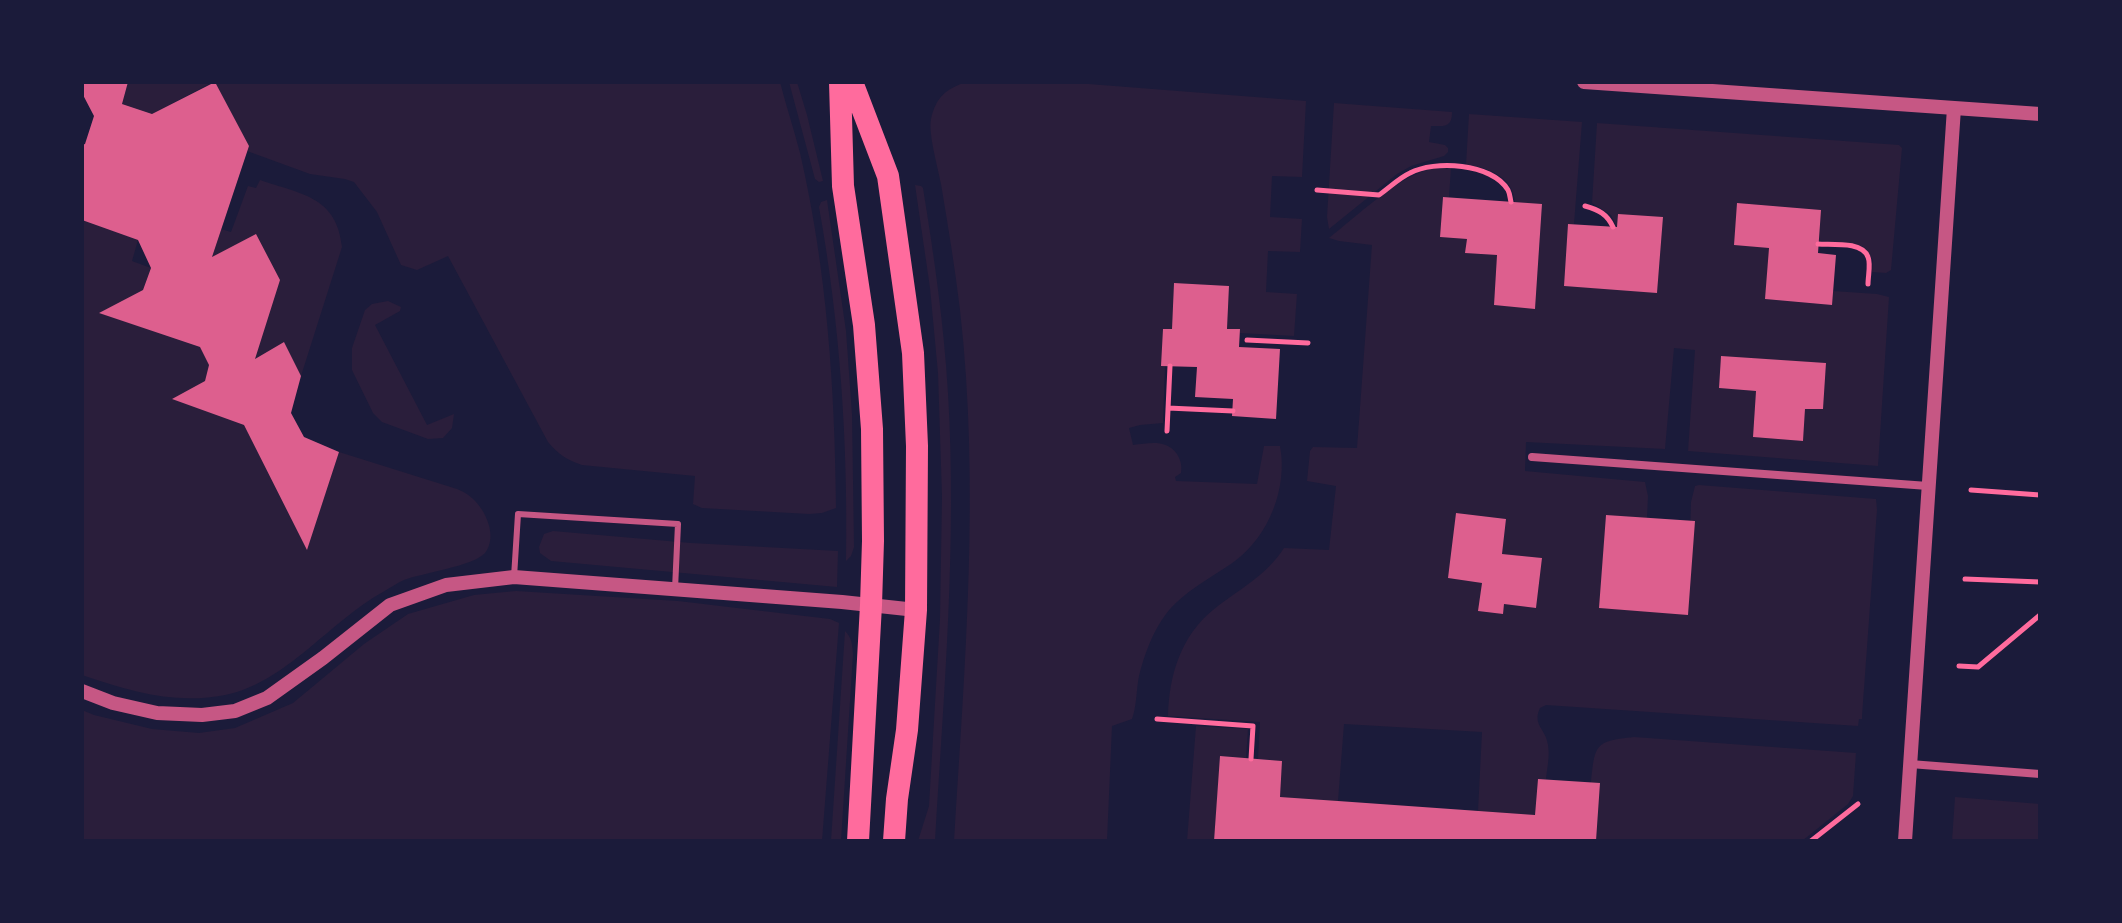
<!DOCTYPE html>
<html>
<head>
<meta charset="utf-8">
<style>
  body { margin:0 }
  #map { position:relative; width:2122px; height:923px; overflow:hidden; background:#1b1b3a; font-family:"Exo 2",sans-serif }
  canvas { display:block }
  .frame { position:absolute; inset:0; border:84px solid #1b1b3a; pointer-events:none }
</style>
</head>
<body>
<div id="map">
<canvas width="2122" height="923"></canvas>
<div class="frame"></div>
</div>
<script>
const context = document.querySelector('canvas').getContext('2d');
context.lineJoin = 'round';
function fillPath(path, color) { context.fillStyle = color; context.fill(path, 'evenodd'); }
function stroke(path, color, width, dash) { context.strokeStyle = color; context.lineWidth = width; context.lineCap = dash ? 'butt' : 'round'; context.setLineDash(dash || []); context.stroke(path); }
fillPath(new Path2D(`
  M128 82H213L152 114 122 104Z
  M215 82H780C786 106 794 129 800 153 827 269 835 390 836 508L822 513 809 514 702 508 693 504 695 476 582 465C567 460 558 454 548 442L448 256 417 270 401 265 377 212 354 182 345 179 310 174 247 151 249 146Z
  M789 82H797L807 115 823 181 819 182 815 179Z
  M966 82H1063L1306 101 1302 177 1272 176 1270 217 1302 219 1300 252 1268 251 1266 292 1297 294 1294 336 1240 333V329H1227L1229 286 1174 283 1172 329H1163L1165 366 1163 423 1140 425 1129 428 1133 445C1150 443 1166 439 1177 454 1181 461 1182 465 1181 473L1175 477 1176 481 1257 484 1264 446H1280C1288 487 1269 536 1235 561 1211 578 1184 591 1166 614 1153 631 1144 655 1139 676 1136 691 1137 705 1132 719L1112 726 1107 841H954C965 664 980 486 960 310 955 268 948 226 941 184 938 168 928 133 931 119 936 97 946 89 966 82Z
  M1334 103 1452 112C1452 128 1444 126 1431 126L1429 142 1445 145 1448 148V152L1444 156 1411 166 1397 174 1329 229 1327 217Z
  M1469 114 1582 122 1574 224 1568 225 1564 286 1657 292 1663 217 1617 227 1611 215 1592 203 1597 123 1899 145 1902 148 1891 270 1886 273 1872 272 1873 260 1864 247 1845 243 1819 241 1820 210 1738 203 1734 244 1769 248 1766 299 1831 305 1833 291 1877 294 1889 297 1878 466 1688 451 1695 350 1674 348 1665 449 1526 442 1525 471 1645 482 1648 496 1647 518 1606 515 1600 608 1688 614 1691 502 1695 486 1699 485 1876 499 1877 510 1862 716V719H1859L1858 726 1546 705 1540 708C1532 725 1546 729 1548 745 1550 756 1547 769 1546 779H1538L1535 815 1478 811 1482 732 1344 724 1338 801 1280 797 1282 761 1258 759 1260 722 1168 716C1169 675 1181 636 1213 610 1240 588 1264 578 1284 548L1329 550 1336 486 1307 481 1310 451 1313 447 1357 448 1372 245 1339 241 1329 238C1356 217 1399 175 1432 169 1438 168 1445 169 1451 168L1449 197H1443L1440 237 1467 239 1466 253 1497 255 1494 305 1535 308 1542 205 1515 202C1513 177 1488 167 1466 165ZM1721 357 1826 363 1823 409H1805L1803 441 1753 437 1756 391 1719 388ZM1456 513 1506 519 1502 554 1542 558 1536 608 1504 604 1502 614 1479 611 1482 583 1449 578Z
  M260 180C300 194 337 196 342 247L301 376 284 342 255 359 256 235 212 257 221 229 231 232 248 186 256 188Z
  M915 185 921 186 923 188C934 256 944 324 948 393 957 542 944 692 935 841H918L929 806 940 619 942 496 938 373 930 288Z
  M827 200 846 331 852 414 854 547 851 556 846 561C848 442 840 324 819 207L821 202Z
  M82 220 138 240 132 261 151 268 143 290 100 313 200 347 209 365 205 381 173 399 244 425 307 549 339 452 457 489C462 491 468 494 472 498 486 510 498 537 485 553 474 566 422 573 404 580 397 583 390 588 383 592 330 621 286 683 225 695 175 705 129 691 82 675Z
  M388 301 401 307 400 311 375 325 427 425 454 414 452 428 443 438 428 439 382 422 373 413 352 370V348L365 310 372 304Z
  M553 531 691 543 838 551 837 587 551 561 540 553 539 547 544 534Z
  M516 591 678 601 830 619 839 623 822 841H82V710L94 715 152 729 199 733 235 728 293 703 364 644 408 614 474 595Z
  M845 631C852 638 852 644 853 654L841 841H831Z
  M1196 726 1248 729 1246 758 1221 756 1214 841H1187Z
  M1634 737 1856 753 1853 796 1848 804 1802 841H1596L1600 784 1591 783C1595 745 1594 741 1634 737Z
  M1955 797 2040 804V841H1952Z`), '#2a1e3b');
fillPath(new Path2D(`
  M82 82H128L122 104 152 114 215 82 249 146 212 257 256 234 280 280 255 359 284 342 301 376 291 413 304 437 339 452 307 550 244 425 172 399 205 381 209 365 200 347 99 313 143 290 151 268 138 240 82 220V145L85 144 94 116 82 93Z
  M1443 197 1542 204 1535 309 1494 305 1497 255 1465 253 1467 239 1440 237Z
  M1737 203 1821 210 1818 253 1836 255 1832 305 1765 299 1769 248 1734 245Z
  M1618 214 1663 217 1657 293 1564 286 1568 224 1617 227Z
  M1174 283 1229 286 1227 329H1240L1239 347 1280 349 1276 419 1232 416 1233 399 1195 397 1197 367 1161 366 1163 329H1172Z
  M1721 356 1826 363 1823 409H1805L1803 441 1753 437 1756 391 1719 388Z
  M1456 513 1506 519 1502 554 1542 558 1536 608 1504 604 1503 614 1478 611 1482 583 1448 578Z
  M1606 515 1695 521 1688 615 1599 608Z
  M1220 756 1282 761 1280 797 1338 801 1535 815 1538 779 1600 783 1596 841H1214Z`), '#dd5f8e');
stroke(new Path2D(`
  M1317 190 1379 195C1389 188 1399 178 1410 173 1434 160 1492 163 1508 190 1510 194 1510 198 1511 202
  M1585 206C1599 210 1607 214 1613 227
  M1818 244C1832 245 1862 241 1868 257 1871 264 1868 276 1868 284
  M1247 340 1308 343
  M1168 408 1233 411
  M1167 431 1170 366
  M1971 490 2040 495
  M1965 579 2040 582
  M1959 666 1978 667 2040 615
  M1157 719 1253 726 1251 759
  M1811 841 1858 804`), '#ff6b9d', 5);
stroke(new Path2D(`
  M514 577 518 514 678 524 675 589`), '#c65784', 6);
stroke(new Path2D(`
  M1532 457 1928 486
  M1910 764 2040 774`), '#c65784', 8);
stroke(new Path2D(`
  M1584 82 2040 114
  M82 691 113 703 157 713 202 715 235 711 267 698 323 658 390 605 446 585 514 577 842 602 916 610
  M1905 841 1954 108`), '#c65784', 14);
stroke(new Path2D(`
  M840 82 843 186 864 325 872 429 873 541 871 605 858 841
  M852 82 888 176 913 353 917 446 916 610 907 730 897 799 894 841`), '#ff6b9d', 22);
</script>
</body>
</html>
